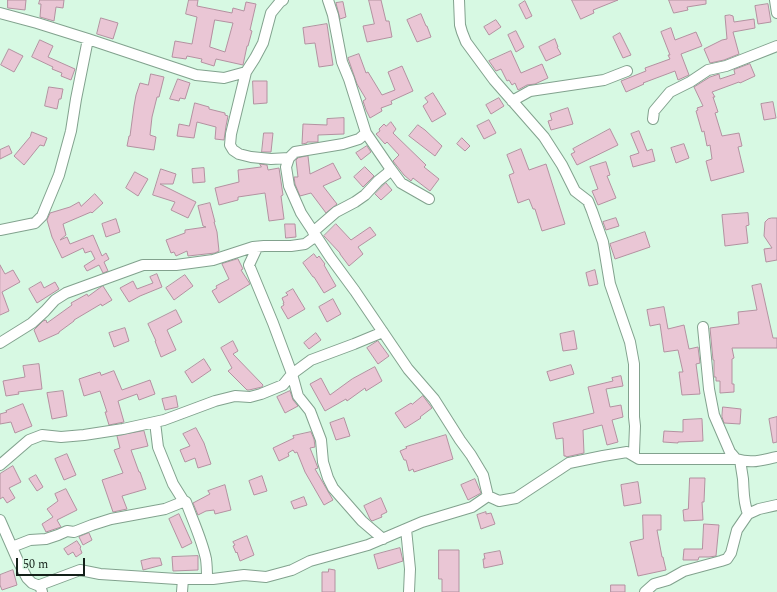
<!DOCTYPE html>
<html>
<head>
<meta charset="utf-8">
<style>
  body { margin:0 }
  #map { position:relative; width:777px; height:592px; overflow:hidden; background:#d7f9e3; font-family:Spectral,serif }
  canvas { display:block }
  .scale { position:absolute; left:16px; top:558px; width:69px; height:18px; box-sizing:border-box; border:2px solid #142019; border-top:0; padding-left:5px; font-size:12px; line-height:14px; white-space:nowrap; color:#142019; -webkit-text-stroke:3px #d7f9e3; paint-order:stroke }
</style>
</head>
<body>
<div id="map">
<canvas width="777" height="592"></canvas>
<div class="scale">50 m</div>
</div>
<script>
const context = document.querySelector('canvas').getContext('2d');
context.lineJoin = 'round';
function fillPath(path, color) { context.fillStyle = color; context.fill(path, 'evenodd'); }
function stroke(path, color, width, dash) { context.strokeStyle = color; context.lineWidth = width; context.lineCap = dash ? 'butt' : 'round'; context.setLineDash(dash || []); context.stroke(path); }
const building = new Path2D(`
  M8 0H26L25 10 8 8Z
  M40 0H64L63 8 56 7 54 21 40 17 41 4H39Z
  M189 0H198L197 6 232 13 233 8 244 11 246 2 256 4 250 30 252 31 248 46H247L243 65 216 59 214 66 201 62 202 59 187 56 186 59 172 57 175 41 192 44 197 17 186 14ZM215 20 233 23 225 52 210 47Z
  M369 0H381L386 21H389L392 37 367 42 363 26 374 24Z
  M572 0H618L593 10 594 13 581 19Z
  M669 0H706V4L687 7 688 10 674 13Z
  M525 1 532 16 526 19 519 5Z
  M343 2 346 17 340 19 336 3Z
  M768 4 771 22 758 24 755 6Z
  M421 14 426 26H427L431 37 417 42 407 20Z
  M730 15 733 16 734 22 754 19 755 28 733 32 739 54 724 60 710 63 704 49 722 40 727 39 725 16Z
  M101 18 118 23 113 39 97 34Z
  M496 20 501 27 489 35 484 27Z
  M327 24 333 65 319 67 315 43 305 44 303 28Z
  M671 28 675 40 696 32 702 46 681 54 689 75 678 80 675 71 643 83 644 84 626 92 621 81 646 71 645 68 670 59 668 55H670L661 32Z
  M516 31 524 47 516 52 508 35Z
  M620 33 631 55 623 58 613 37Z
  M555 39 558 47H557L561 54 546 61 539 47Z
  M40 40 53 46 48 57 75 69 71 80 61 76 62 73 52 69 53 67 32 57Z
  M9 49 23 56 14 72 1 65Z
  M511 51 521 73 542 64 548 78 535 84 527 85 518 90 515 83 512 85 509 80 507 81 501 69 496 71 489 61Z
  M359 54 366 73 368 72 382 95 395 90 388 72 402 66 413 91 391 101 392 104 381 108 382 111 370 118 366 110 363 101 366 99 357 84 348 58Z
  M750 64 755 76 740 83 739 82 712 92 715 97H713L718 112 715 113 722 136 739 133 742 146 738 147 744 172 711 181 706 161 712 159 710 145 707 146 704 131 702 132 696 111 698 110 697 108 703 106 694 87 710 77 719 74 720 79 735 74 734 70Z
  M151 74 164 77 159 97H157L152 117 150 135 156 137 154 150 127 146 129 136H130L134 106 136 95 140 83 148 85Z
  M178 79 190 83 185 99 180 98 179 101 170 99Z
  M253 81H267V103L254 104Z
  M49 87 63 89 61 99H59L57 109 45 106Z
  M433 93 446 114 432 122 423 106 428 102 425 98Z
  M499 98 504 106 491 114 486 105Z
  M773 102 776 118 764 120 761 104Z
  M195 103 209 107V109L225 113V115L228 116 226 126 224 140 215 139 216 127 197 122 194 138 177 136 179 124 189 126Z
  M568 108 573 124 551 130 548 121 552 120 550 114Z
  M344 118V134L318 135V142H307V143L302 144 303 124 327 125V119Z
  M489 120 496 133 484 139 477 126Z
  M391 122 396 129 393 133 426 165 424 167 439 179 430 191 413 178 411 181 404 175 393 161 399 155 387 142 385 144 376 134 380 131 379 129 384 124 386 126Z
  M418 125 425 130 442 146 435 156 409 136Z
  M610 129 618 145 577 165 571 154 575 152 573 149Z
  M639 131 647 151 652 149 655 161 633 167 630 156 639 153 631 134Z
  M32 132 47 138 44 146 40 145 24 165 14 156 30 137Z
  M264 133H273L271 152H262Z
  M462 138 470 146 465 151 457 144Z
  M684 144 689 158 676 163 671 148Z
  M9 146 12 153 0 159V150Z
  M367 146 371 152 361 160 356 153Z
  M521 149 529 170 546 164 565 224 542 231 535 209H533L529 199 518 203 509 175 514 173 507 155Z
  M308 156 310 174 333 163 341 178 323 186 337 204 326 213 311 193 300 196 295 184 294 177H298L296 160 298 158Z
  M606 162 610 175 607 176 616 198 598 205 592 191 598 189 590 167Z
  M260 164 267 165 268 170 279 168 283 195 281 196 284 219 269 221 265 193 238 197V200L219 205 215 188 239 182 238 170 261 167Z
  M365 167 374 176 363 187 354 177Z
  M204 168 205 182 193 183 192 169Z
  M161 169 176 174 173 184H160L196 202 188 218 171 210 175 202 153 195Z
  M135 172 148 179 138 196 126 188Z
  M386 183 392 190 381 200 375 194Z
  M95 194 103 203 92 213 91 212 63 224 66 235 60 240 67 237 70 244 93 235 102 256 106 253 109 259 104 262 108 271 103 273 99 265 87 271 84 266 95 259 91 251 85 253 83 248 62 258 52 237 47 220 50 213 70 207 79 202 81 206Z
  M210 203 215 222H214L217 232 219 251 215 253 188 256 187 251 176 256 174 252 171 253 166 240 185 233V230L206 227 203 226 198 206Z
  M748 213 749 225 746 226 748 243 725 246 722 215Z
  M616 218 619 226 606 230 603 222Z
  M772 218H777V260L766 262 764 249 772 248 764 236 765 222 768 219Z
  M116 219 120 232 106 237 102 224Z
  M285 224H295L296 237 286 238Z
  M336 224 351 240 370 227 376 235 358 247 363 254 349 266 340 254V253L324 236Z
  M645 232 650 247 615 259 610 244Z
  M314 254 317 258 319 256 325 264 324 265 336 286 324 293 314 277H313L303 263Z
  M238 259 243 269 241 270 250 284 219 303 212 291 217 288 216 286 229 279 222 264Z
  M0 265 5 274 13 270 20 282 2 292 9 311 0 315Z
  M595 270 598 284 589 286 586 273Z
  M157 274 162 287 140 296 129 302 120 288 133 281 137 289 153 283 150 277Z
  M185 275 193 286 174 300 166 288Z
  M41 282 44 288 55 282 59 289 37 303 29 289Z
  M761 284 773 338H777V348H732L734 358 732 359V384H734V392L720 393V381H716V377H714V360H713L710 328 739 324 738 312 757 310 752 286Z
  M103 286 112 300 102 306 101 304 74 320V321L59 332V333L39 342 34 330 43 321 46 320 47 323 72 305 71 303 87 294 88 296Z
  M293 289 305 309 288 319 281 307 284 305 283 303H284L282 298 288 295 286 293Z
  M333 299 341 314 327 322 319 307Z
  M664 307 668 329 684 325 689 349 698 347 700 363 696 364 700 394 682 395 679 372H683L678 350 664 352 660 324 650 326 647 310Z
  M176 310 182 322 167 330 176 350 161 357 155 341H156L148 324Z
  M125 328 129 341 114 347 109 333Z
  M574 331 577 349 563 351 560 334Z
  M316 333 321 340 309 349 304 343Z
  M233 341 238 351 233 354 263 385 262 387 249 390H247L228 371 232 368 221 348Z
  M378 341 389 356 378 364 367 348Z
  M204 359 211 370 192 383 185 372Z
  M39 364 42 389 18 392 19 394 6 396 3 381 25 377 23 366Z
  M571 365 574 374 550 381 547 372Z
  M375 367 382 381 366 391 365 388 347 401 346 399 325 411 310 384 321 378 330 395 352 379Z
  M114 371 122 390 150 380 155 394 139 400 137 394 118 401 124 422 109 425 105 412H107L100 391 84 396 79 379 100 372 101 375Z
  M621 376 623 386 606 389 610 407 621 405 623 417 612 420 618 442 607 445 602 425 583 430 584 453 566 457V456H564L563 438 556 439 553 423 586 415 594 413 588 387 613 381 612 378Z
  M63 391 67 416 52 419 47 393Z
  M290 391 293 400 298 406 285 413 277 397Z
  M176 396 178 407 165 410 162 399Z
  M423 396 432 408 420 417 421 418 405 428 395 413 411 403 412 404Z
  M23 404 32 426 15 433 11 422 0 424V414L7 412 6 411Z
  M723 407 741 409 740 424 724 423 722 417Z
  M777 417V442L773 443 769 419Z
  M344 418 350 436 336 440 330 423Z
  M702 419 703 441 678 442V443L663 442 664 431 683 432V420Z
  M196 428 204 443 211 464 198 468 195 458 185 462 180 450 190 446 183 434Z
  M144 431 148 446 131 450 139 472H140L146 489 122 496 127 509 113 512 102 480 123 473 114 450 120 448 117 436Z
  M311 432 314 439 315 447 310 448 318 468 315 469 333 500 324 505 305 472 297 452 295 453 293 450 288 453 289 456 279 461 273 448 294 438 293 436Z
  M446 435 453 459 414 472 413 469 409 471 406 460H404L400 451 407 448 406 447Z
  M67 454 76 475 64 480 55 459Z
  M13 466 21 482 9 488 15 498 7 503 3 497 0 499V474Z
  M36 475 43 487 37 491 29 479Z
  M262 476 267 491 254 495 249 481Z
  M690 478H705L704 502H702L703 520 684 521 683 510 688 509Z
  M475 479 481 493 468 500 461 485Z
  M638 482 641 503 624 506 621 485Z
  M225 485 231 510 215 514 214 510 206 511 198 515 193 503 210 494 208 491Z
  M66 489 77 510 57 520 61 527 46 532 42 524 53 517 47 509 58 501 55 494Z
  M304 497 307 505 294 509 291 502Z
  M381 498 387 512 381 515 382 517 372 521 370 519 364 506Z
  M486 512V514L491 513 495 524 481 529 477 515Z
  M179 514 192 543 182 548 169 519Z
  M643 515H661V530H657L662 557H663L666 570 638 576 630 542 643 539Z
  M704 524 719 525 716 556 709 557H699L698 560H683L684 549H702Z
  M89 533 92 540 83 545 79 537Z
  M247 536 254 555 240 561 237 552 236 553 233 546 235 545 233 542Z
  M77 541 81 547 80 548 82 553 76 557 73 552 68 555 64 549Z
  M400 548 403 561 378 569 374 555Z
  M439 550H459V592H442V579H439Z
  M500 551 503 564 484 568 483 559H485L484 554Z
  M198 556V570L173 571 172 557Z
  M152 558H160L162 565 143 570 141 561Z
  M329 569 335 570V592H322V572H328Z
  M13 570 17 585 2 590 0 585V575Z
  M611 585H625V592H611Z`);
fillPath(building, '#eac6d5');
stroke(building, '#b391a0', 1);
const minor = new Path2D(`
  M459 0 460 25 462 32 466 42 494 80 544 137 562 165 575 191 588 201 592 211 603 242 610 284 630 342 634 364V417L635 426 634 452V456
  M775 0 777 13
  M0 13 37 23 88 39 196 75 224 78 246 72 255 58 263 43 271 13 280 2 283 0
  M246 72 231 134 230 145 233 150 239 154 251 157 271 159 289 158
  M512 101 530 91 604 80 627 71
  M653 119 654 111 670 92 690 82 708 70 726 66 777 46
  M366 133 359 139 343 144 295 152 289 158 286 167 289 186 301 213 330 257 355 291 408 369 434 399 460 440 471 455 483 475 488 496 499 501 516 498 560 469 569 463 603 456 627 452 639 459H736C752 464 761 460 777 457
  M390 168 401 183 429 199
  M0 230 35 223 42 216 59 175 71 131 76 99 88 39
  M313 232 336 212 355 202 365 195 378 181 388 173 390 168 366 133 349 79 342 62 333 15 328 0
  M703 327 709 389 714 415 730 452 736 459
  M0 343 32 323 45 311 55 300 66 293 143 265H176L213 260 253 247 264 246H291L305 244 316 236
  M155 422 158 447 173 484 183 500 186 502C193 521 202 540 206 559 207 566 207 572 207 579
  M740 460C741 466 742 473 743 479 744 493 743 501 748 514
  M0 465 29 440 42 435 61 437 84 435 123 429 164 420 215 401 235 396 250 397 261 394 283 385 292 374 273 323 249 265 256 250 253 247
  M0 520 18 561 27 578 32 583 37 585H40
  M406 529 410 569 409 592
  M383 539 362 521 333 488 328 478 323 462 321 440 310 411 298 396 292 374 311 360 354 344 383 332
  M12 547 30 540 46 539 58 535 67 531 74 532 92 525 111 519 165 509 180 503 186 502
  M42 592 40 585 80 570 100 574 177 579H213L244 575 266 577 292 570 310 561 368 545 422 522 472 507 488 496
  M182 592 183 579
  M645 592 654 584 668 580 684 571 721 561 727 559 731 553 737 530 748 514 759 509 777 505`);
stroke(minor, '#82a28e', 12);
stroke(minor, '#fff', 10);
</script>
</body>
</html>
